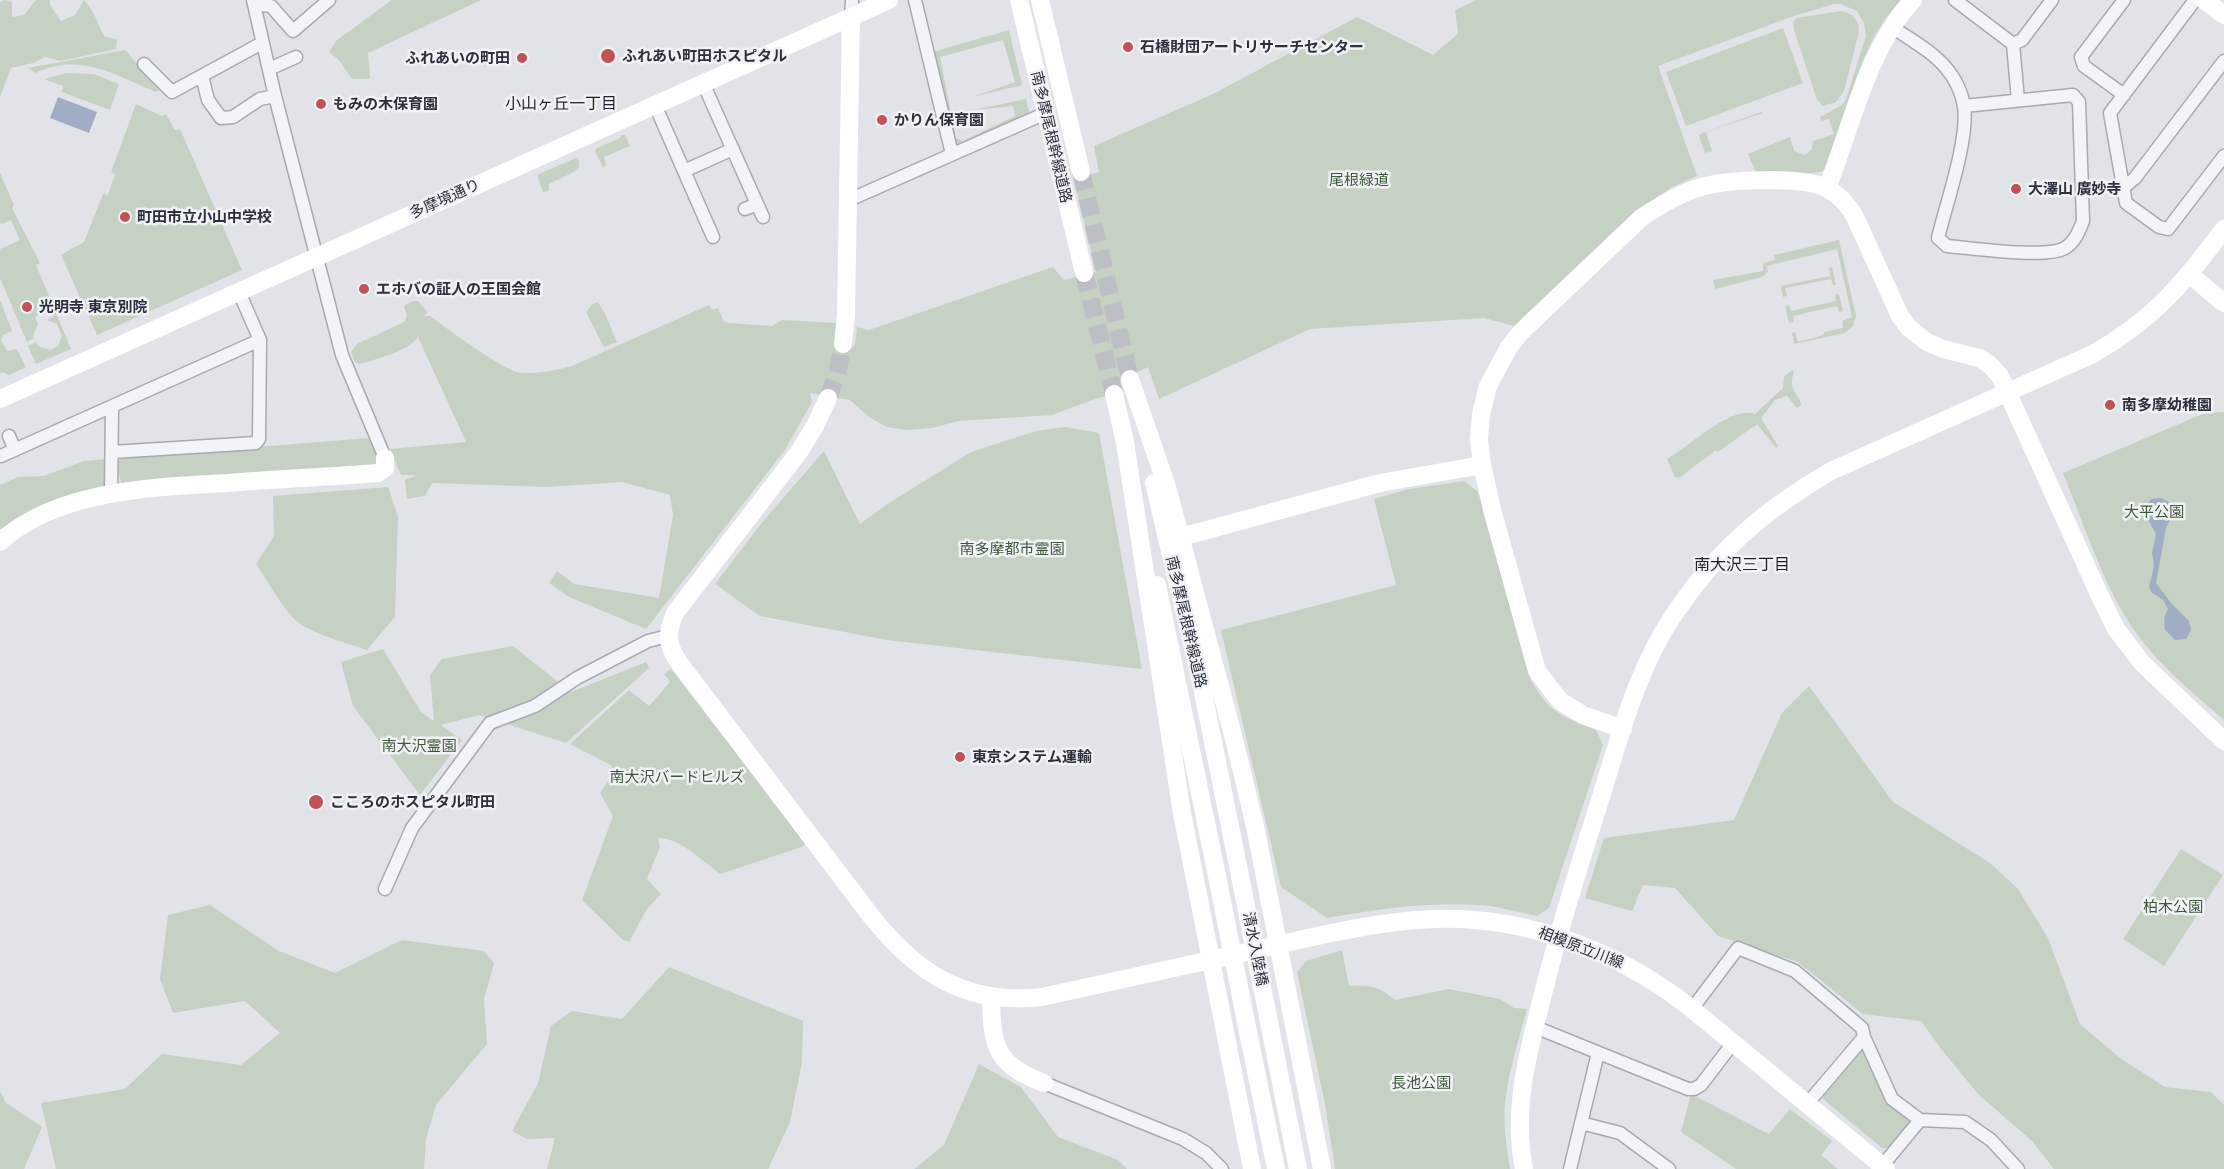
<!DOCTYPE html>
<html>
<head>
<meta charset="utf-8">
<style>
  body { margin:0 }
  canvas { display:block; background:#e1e3e8 }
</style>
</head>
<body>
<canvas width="2224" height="1169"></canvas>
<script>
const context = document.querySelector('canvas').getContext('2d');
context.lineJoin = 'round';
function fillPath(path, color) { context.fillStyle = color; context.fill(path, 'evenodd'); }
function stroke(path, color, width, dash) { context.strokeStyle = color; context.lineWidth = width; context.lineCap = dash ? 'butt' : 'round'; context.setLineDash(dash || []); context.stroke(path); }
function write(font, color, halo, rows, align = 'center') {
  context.font = font + ' "Public Sans","Noto Sans JP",sans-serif'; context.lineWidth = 5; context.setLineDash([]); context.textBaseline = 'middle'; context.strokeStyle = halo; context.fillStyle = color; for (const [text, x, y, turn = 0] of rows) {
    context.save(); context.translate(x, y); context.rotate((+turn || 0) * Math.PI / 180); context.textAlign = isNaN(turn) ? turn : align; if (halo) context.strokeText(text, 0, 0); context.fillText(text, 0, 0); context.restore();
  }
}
fillPath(new Path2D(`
  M4 0 12 2V17L24 15 36 0H50V5L61 21 75 15 84 0C95 11 97 24 105 37L117 39 116 49 60 61 45 57 33 63 11 68 0 97V3Z
  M392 0H481L368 53 370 79H352L339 60 329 52 337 40Z
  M1477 0H1901C1860 42 1849 105 1831 160L1823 171 1814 173 1756 172 1748 154 1790 137 1794 151 1805 155 1812 149 1813 141 1834 134 1829 119 1821 121 1820 117 1842 105 1846 99 1866 36 1864 23 1857 11 1841 4H1834L1791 17 1658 66 1697 176 1672 187 1634 213 1514 326 1484 318 1310 329 1159 399 1148 367 1119 382 1123 391 1095 399 1052 415 958 421 932 428 907 430 887 427 869 417 850 400 810 393 812 402 785 450 646 629 569 597 549 583 557 571 574 584 659 598 673 515 670 495 622 482 548 487 432 483 425 496 407 499 405 480 416 475H401L390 449 466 442 417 335V339C403 353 379 358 360 364L355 362 351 352 357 344 404 322 407 316 404 306 413 301H418L428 313 423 316H430C446 328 506 372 521 373 538 374 556 370 572 366L709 305 712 310 718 308 724 322 729 323 772 326 782 320 837 323 848 351 855 345 857 327 869 330 1053 267 1064 280 1096 272 1074 179 1099 172 1094 146 1213 94 1357 17 1433 55 1458 34 1455 10Z
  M1841 11C1855 14 1861 22 1858 36L1844 91 1836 102 1823 106 1817 100 1794 30 1793 22 1797 18Z
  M1783 28 1803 83 1686 126 1666 72Z
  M1009 30 1022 85 972 97 1015 82 1003 40 940 57 956 138 963 141 1015 116 1013 106 974 110 1026 99 1029 111 1027 115 960 145 953 142 932 52Z
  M125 50 161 90 156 92C114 75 81 52 35 73L28 68Z
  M67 73 94 74 119 84 110 110 62 92 63 86 44 79Z
  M136 104 162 116 166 114 175 130 180 129 242 270 97 335 61 255 84 242 103 194 108 195 115 174 111 172Z
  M1761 112 1763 113 1706 132 1712 151 1705 153 1699 136 1700 134Z
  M621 135H625L630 146 604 157 606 165 603 167 595 151 597 148 620 138Z
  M576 158 579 161V167L574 172 549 184V191L543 192 537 175Z
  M0 173 14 205 12 208 40 263 36 265 71 349 36 364 28 346 36 342 38 346 50 350 58 346 62 336 57 324 47 320 54 316 50 309 35 317 38 324 33 336 34 338 27 342 0 278V249L20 240 11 220 2 224 0 223Z
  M1839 240 1856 316 1853 326 1845 333 1794 344 1792 333 1795 332 1798 342 1824 335V332L1843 328 1842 321 1852 317 1837 249 1767 266 1768 272 1762 277 1715 289 1713 280 1763 271V263L1775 260 1774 255Z
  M1832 267 1836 285H1833L1831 279 1785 288 1787 296 1783 297 1781 286 1830 276 1829 268Z
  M1839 294 1843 311 1839 312 1837 306 1793 316 1794 322 1789 323 1785 306 1789 305 1791 311 1836 301 1835 295Z
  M0 300 12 331 3 335 1 340 7 351 17 349 26 367 9 375 2 372 0 374Z
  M598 302 605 314 617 342 604 347 586 312 592 304Z
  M1792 370 1794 372C1788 388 1796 392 1802 405L1797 408 1787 396 1775 400 1761 418 1778 446 1776 448 1757 424 1718 452 1716 450 1679 478 1675 477 1667 459C1688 447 1732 405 1755 414L1783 388 1784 377Z
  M2224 412V720C2193 693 2160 666 2136 633 2104 588 2084 524 2063 473L2205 413Z
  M1065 427 1099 433 1142 669 887 640 760 616 715 584 764 520 824 451 860 524 886 505 971 452 1036 431Z
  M369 438 382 461 378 469 123 486 121 483 117 462 122 458Z
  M107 459 108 488 0 531V485L18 477 44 476 84 461Z
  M1464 481 1478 492 1531 680C1549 713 1563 717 1596 730L1603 745 1549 908 1537 916C1518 912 1497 906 1478 905 1427 902 1378 909 1327 918L1281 887 1221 630 1396 585 1374 499 1409 489Z
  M388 487 398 516 395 617 367 650C347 643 315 635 298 622 282 609 268 581 256 564L274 536 273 496Z
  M513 646 571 692 646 662 649 668 566 743 479 715 441 725 462 740 420 795 353 706 341 662 383 649 421 712 434 721 430 675 442 659Z
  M671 669 806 843 802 847 720 874C703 861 680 838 658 838L660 847 647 879 661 894 647 909 629 942 623 940 582 900 613 816 600 793 614 773 611 765 570 744 629 690 649 706 670 682 664 674Z
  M1809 686 1893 802 1990 863 2018 889 2048 938 2080 1024 2120 1058 2165 1087 2211 1092 2224 1105V1169H2054L2032 1141 1979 1095 1941 1049 1921 1021 1863 1014 1798 962 1718 936 1675 888 1643 885 1632 911 1585 898 1604 838 1734 820 1782 713Z
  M2181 849 2223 875 2164 966 2123 939Z
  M210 905 279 951 335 973 402 940 484 951 494 963 484 999 487 1044 436 1105 426 1139 424 1169H56L41 1103 125 1089 162 1054 241 1065 280 1033 245 1001 173 1013 160 979 168 915Z
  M1342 950 1349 986C1369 984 1380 987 1395 1000L1449 989 1500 999 1514 1008 1527 1009C1519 1040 1508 1072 1505 1104 1503 1126 1507 1148 1510 1169H1335L1325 1104 1297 972 1306 961Z
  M669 967 803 1021 802 1062 790 1122 768 1169H547L555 1138 527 1139 512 1131 538 1083 551 1026 572 1011 622 1019Z
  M1859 1050 1866 1051 1911 1117 1910 1124 1890 1148H1882L1823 1099 1824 1092Z
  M979 1064 1021 1087 1058 1137 1118 1160 1127 1169H914L944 1145Z
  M0 1091 6 1103 42 1127 24 1169H0Z
  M1691 1094 1769 1134 1790 1109 1832 1141 1821 1155 1838 1169H1736L1681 1132Z`), '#c5d1c3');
fillPath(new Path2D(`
  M58 97 97 112 89 133 50 118Z
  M2161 498 2173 504 2174 513 2166 528 2156 583 2171 603 2189 621 2191 630 2186 639 2175 640 2165 630 2164 618 2168 609 2163 600 2151 592 2149 587 2154 566 2152 553 2156 534 2149 521 2145 507 2151 499Z`), '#a0aec5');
stroke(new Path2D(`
  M1081 172 1130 379
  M1084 273 1114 394
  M828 398 837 374 843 344`), '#bdbfc6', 18, [18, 9]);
const street = new Path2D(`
  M253 0 275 96 342 355 385 458
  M915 0 952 154
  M1955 0 2013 44 2018 100
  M2124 0 2081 57 2084 66 2124 95
  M2195 0 2110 113 2126 203 2159 227 2168 229 2224 156
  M254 4 271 6 293 31 329 0
  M851 17 852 0
  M1891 26C1909 39 1932 51 1946 68 1955 78 1962 93 1964 106 1969 139 1946 204 1938 238L1947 246C1972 248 2046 259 2065 248 2075 242 2079 231 2083 221L2079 102 2073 95 1964 106
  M2013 44 2022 40 2052 0
  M144 64 172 92 262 43
  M269 69 296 57
  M202 76 208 100 221 118 233 117 260 99 275 96
  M703 83 763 217
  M655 105 713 237
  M684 171 733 149
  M2123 188 2135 178 2224 61
  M849 200 1046 113
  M745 209 757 204
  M9 436 15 450
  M112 452 256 443 259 439 260 340 239 292
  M1 456 260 340
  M111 495 112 407
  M385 889 412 828 490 723 535 706 577 678 648 641 668 636
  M1692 1009 1738 948 1795 971 1862 1028 1864 1037 1892 1099 1920 1120 1965 1122 1991 1140 2018 1169
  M1535 1027 1688 1089H1694L1701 1085 1733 1043
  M1044 1083 1183 1139 1206 1153 1222 1169
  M1807 1104 1864 1037
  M1581 1123 1620 1133 1669 1169
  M1882 1166 1920 1120
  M1570 1169 1598 1053`);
stroke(street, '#a7aab2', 15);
stroke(street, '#f3f4f7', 12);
stroke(new Path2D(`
  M1019 0 1084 273
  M1040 0 1081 172
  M2204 0 2224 15
  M1827 188C1851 128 1868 47 1913 0
  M2190 275 2224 303
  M843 344 846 315 851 17
  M1130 379 1167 487 1234 739 1255 826 1322 1169
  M1114 394 1126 447
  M828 398 815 426 799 452 675 613C666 634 667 646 680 664L871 916C918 975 966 1005 1042 997 1114 981 1185 965 1256 950 1312 937 1377 921 1435 919 1528 916 1620 952 1692 1009L1886 1169
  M0 399 889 0
  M1124 436 1182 813 1252 1169
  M1154 483 1201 682 1238 866
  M1181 537 1380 483 1482 465
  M0 542C57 490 154 487 227 483 277 479 328 477 378 473L385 468V458
  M1157 585 1216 871
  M1623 729 1583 715 1560 701 1537 671 1493 513 1482 465 1479 439 1481 414 1488 386 1509 347 1521 332 1641 218C1659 206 1678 194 1698 188 1725 179 1801 176 1826 188 1839 194 1848 205 1855 217L1900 316 1909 328 1927 342 1943 349 1979 358 1989 364 2000 376 2099 594 2116 629 2142 663 2224 741
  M991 997C992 1047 995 1064 1044 1083
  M1271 1032 1298 1169
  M1249 1037 1276 1169
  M1524 1169C1512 1110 1528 1052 1543 994 1558 934 1576 875 1595 816 1617 748 1634 673 1675 613 1718 549 1765 510 1831 471L2093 354C2154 319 2183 284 2224 229`), '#fff', 18);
stroke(new Path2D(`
  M1238 866 1271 1032
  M1216 871 1249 1037`), '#fff', 18);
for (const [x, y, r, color] of [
  [1128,47,6,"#c15258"],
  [608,56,8,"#c15258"],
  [522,58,6,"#c15258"],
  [321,104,6,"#c15258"],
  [882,120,6,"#c15258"],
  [2016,189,6,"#c15258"],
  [125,217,6,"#c15258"],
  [364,289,6,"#c15258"],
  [27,307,6,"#c15258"],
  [2110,405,6,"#c15258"],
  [960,757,6,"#c15258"],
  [316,802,8,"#c15258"]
]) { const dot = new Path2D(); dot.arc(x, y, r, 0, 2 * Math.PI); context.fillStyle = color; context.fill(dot); stroke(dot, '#f1f2f6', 2); }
write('bold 15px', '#2b303e', '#f1f2f6', [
  ["石橋財団アートリサーチセンター",1140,47],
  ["ふれあい町田ホスピタル",622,56],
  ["ふれあいの町田",510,58,"right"],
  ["もみの木保育園",333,104],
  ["かりん保育園",894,120],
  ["大澤山 廣妙寺",2028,189],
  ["町田市立小山中学校",137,217],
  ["エホバの証人の王国会館",376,289],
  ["光明寺 東京別院",39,307],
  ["南多摩幼稚園",2122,405],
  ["東京システム運輸",972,757],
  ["こころのホスピタル町田",330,802]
], 'left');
write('15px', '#2b303e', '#f1f2f6', [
  ["南多摩尾根幹線道路",1051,137,77],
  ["多摩境通り",445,199,-24],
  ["南多摩尾根幹線道路",1186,622,77],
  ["相模原立川線",1581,948,21],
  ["清水入陸橋",1255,949,79]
]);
write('15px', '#3d593a', '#f1f2f6', [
  ["尾根緑道",1359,180],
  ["大平公園",2154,512],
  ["南多摩都市霊園",1012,549],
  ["南大沢霊園",419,746],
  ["南大沢バードヒルズ",677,777],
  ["柏木公園",2173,907],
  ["長池公園",1421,1083]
]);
write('16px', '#1d212f', '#f1f2f6', [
  ["小山ヶ丘一丁目",561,104],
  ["南大沢三丁目",1742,565]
]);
</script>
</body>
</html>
